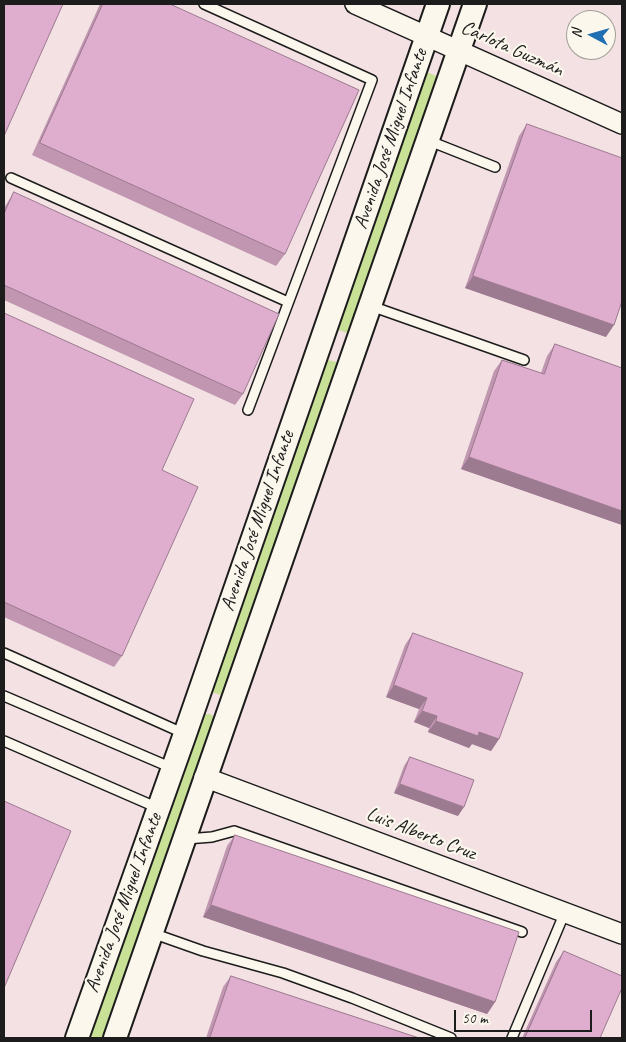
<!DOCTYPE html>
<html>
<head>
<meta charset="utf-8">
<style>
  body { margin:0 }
  #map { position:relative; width:626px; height:1042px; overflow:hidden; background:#fbf7ec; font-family:Caveat,sans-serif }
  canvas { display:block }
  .frame { position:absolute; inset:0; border:5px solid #1c1c1c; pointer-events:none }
  .north { position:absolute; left:566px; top:10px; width:50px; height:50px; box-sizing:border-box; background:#fbf7ec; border:1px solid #a29f99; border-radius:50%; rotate:276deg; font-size:14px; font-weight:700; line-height:20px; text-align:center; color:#1c1c1c }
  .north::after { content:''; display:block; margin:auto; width:18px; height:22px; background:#1f6fb2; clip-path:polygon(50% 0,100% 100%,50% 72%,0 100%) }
  .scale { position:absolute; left:454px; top:1010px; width:138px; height:22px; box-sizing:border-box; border:2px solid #1c1c1c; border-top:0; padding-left:6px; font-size:15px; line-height:18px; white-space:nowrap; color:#1c1c1c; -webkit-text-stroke:4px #fbf7ec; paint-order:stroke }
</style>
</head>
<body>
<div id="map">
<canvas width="626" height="1042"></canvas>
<div class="frame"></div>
<div class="north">N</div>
<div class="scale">50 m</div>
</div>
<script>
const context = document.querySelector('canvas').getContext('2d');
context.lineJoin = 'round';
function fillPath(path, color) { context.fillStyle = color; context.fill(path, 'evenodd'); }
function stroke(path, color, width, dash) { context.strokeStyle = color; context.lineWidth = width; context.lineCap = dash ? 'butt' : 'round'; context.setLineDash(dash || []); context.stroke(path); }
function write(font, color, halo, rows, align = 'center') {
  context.font = font + ' Caveat,sans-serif'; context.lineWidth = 4.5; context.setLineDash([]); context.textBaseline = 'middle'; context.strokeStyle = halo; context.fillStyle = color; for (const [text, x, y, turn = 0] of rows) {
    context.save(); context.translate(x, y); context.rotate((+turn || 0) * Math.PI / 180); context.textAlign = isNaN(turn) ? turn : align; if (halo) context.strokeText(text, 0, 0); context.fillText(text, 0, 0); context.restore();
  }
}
fillPath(new Path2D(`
  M4 4H622V1038H4ZM576 20H606V50H576Z`), '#f3e1e3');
fillPath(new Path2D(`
  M427 72 436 76 438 81 350 334 333 328 420 77Z
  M324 359 340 363 224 696 208 691Z
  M203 714H210L215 717V722L106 1038H86Z`), '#c8e197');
const service = new Path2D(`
  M204 4 372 80 248 410
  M427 140 495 167
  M11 178 288 302
  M371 306 524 360
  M4 653 185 734
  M4 696 172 768
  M4 741 158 808
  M186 839 212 837 234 831 522 932
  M152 933 203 951 283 973 352 998 451 1038
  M512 1038 565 912`);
const minor = new Path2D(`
  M355 4 622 124
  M204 777 622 934`);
const tertiary = new Path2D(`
  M77 1038 185 734 438 4
  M115 1038 475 4`);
stroke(service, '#1c1c1c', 12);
stroke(minor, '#1c1c1c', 22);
stroke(tertiary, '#1c1c1c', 26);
stroke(service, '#fbf7ec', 9);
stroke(minor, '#fbf7ec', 19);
stroke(tertiary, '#fbf7ec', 22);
fillPath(new Path2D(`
  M100 4H170L285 254 276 266 32 155Z
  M527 124 606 337 465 288 519 136Z
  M14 192 243 394 235 405 4 300V208Z
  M4 313 162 470 122 656 114 667 4 617Z
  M555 344 622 368V525L461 469 494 371 502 360 541 373 547 356Z
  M413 633 499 739 491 751 472 744 469 748 428 732 429 728 414 722 419 709 386 697 405 645Z
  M410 757 458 816 394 793 404 766Z
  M235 835 495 1002 487 1014 203 917 227 846Z
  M564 951 600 1038H522L556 962Z
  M231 976 419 1038H206L223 987Z`), '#c096b1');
fillPath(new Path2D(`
  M473 276 614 325 606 337 465 288Z
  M469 457 622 511V525L461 469Z
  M394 685 427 698 419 709 386 697Z
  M422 711 437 716 429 728 414 722Z
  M436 721 479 732 499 739 491 751 472 744 469 748 428 732Z
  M400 784 464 807 458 816 394 793Z
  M211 905 495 1002 487 1014 203 917Z`), '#9c7a90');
const building = new Path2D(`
  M4 4H63L4 136Z
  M103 4H170L359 90 285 254 40 143Z
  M527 124 622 158V301L614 325 473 276Z
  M14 192 279 314 243 394 4 285V214Z
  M4 313 194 399 162 470 198 487 122 656 4 602Z
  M555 344 622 368V511L469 457 502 360 544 374Z
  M413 633 523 673 499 739 479 732 478 736 436 721 437 716 422 711 427 698 394 685Z
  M410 757 474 780 464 807 400 784Z
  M4 801 71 831 4 988Z
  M235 835 519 932 495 1002 211 905Z
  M564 951 622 976V988L600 1038H525Z
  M231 976 419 1038H210Z`);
fillPath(building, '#dfaece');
stroke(building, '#9c7a90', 1);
write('20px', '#1c1c1c', '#fbf7ec', [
  ["Carlota Guzmán",512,49,24],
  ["Avenida José Miguel Infante",391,139,-71],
  ["Avenida José Miguel Infante",258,521,-71],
  ["Luis Alberto Cruz",421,834,21],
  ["Avenida José Miguel Infante",124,903,-70]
]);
</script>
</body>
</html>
